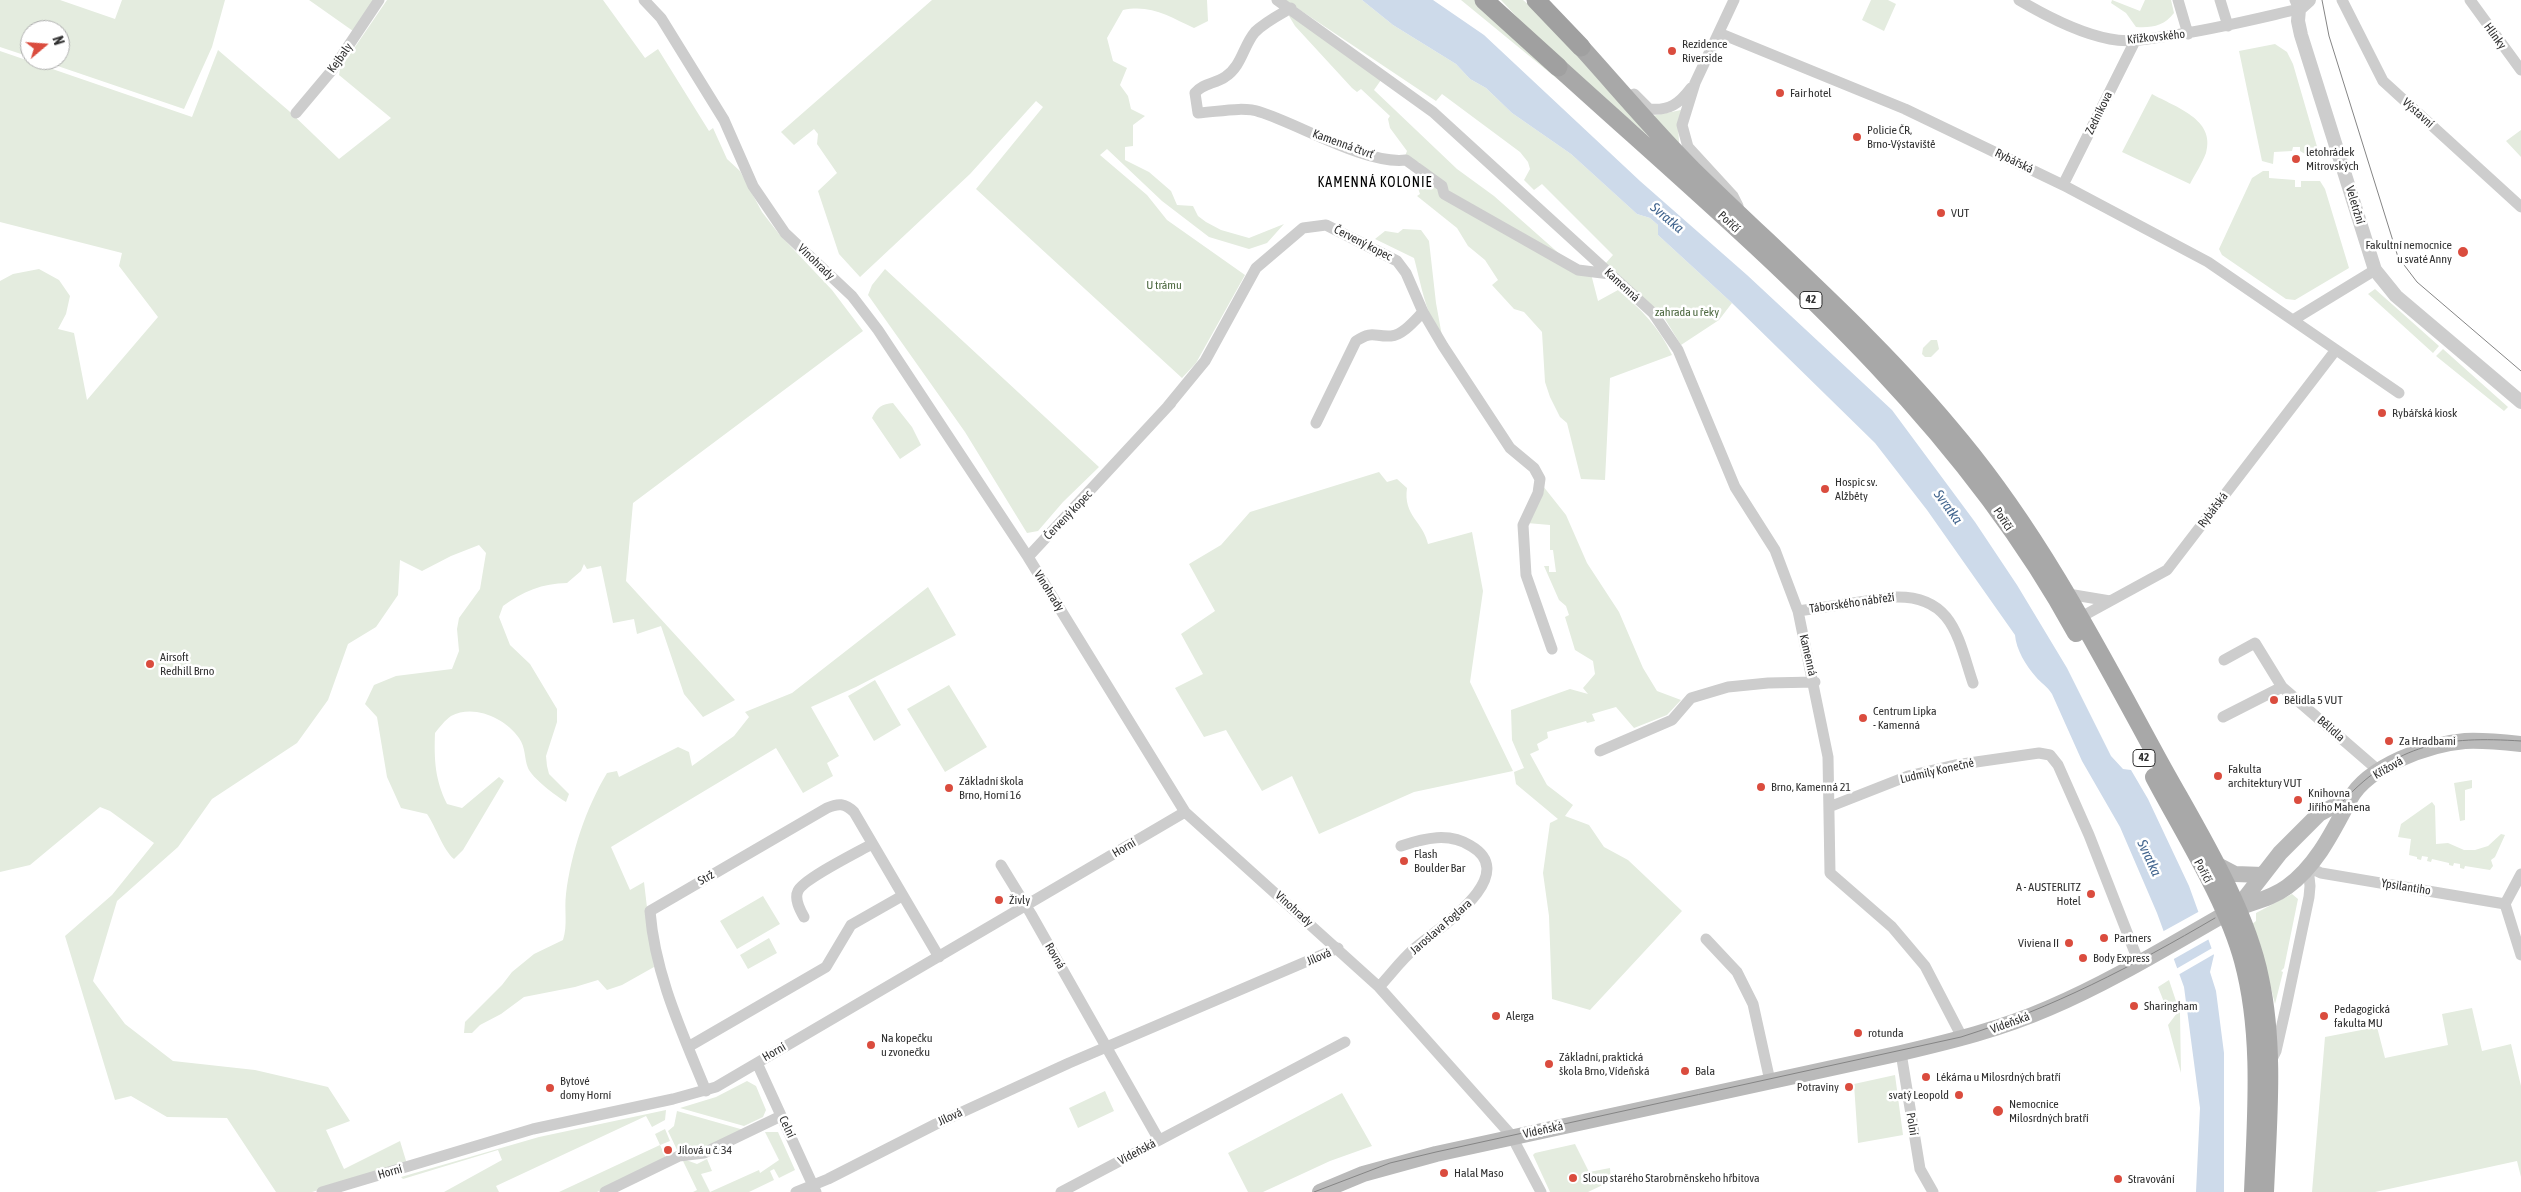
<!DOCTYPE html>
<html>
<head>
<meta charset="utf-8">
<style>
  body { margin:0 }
  #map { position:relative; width:2521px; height:1192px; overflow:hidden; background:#fff; font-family:"Asap Condensed",sans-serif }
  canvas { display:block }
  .north { position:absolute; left:20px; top:20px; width:50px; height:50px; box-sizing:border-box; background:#fff; border:1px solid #acacac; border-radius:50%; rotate:72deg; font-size:14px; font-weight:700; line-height:20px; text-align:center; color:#303030 }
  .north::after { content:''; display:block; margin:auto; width:18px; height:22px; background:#da4c3e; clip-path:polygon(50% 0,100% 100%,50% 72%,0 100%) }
</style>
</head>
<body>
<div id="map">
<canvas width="2521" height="1192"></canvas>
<div class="north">N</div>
</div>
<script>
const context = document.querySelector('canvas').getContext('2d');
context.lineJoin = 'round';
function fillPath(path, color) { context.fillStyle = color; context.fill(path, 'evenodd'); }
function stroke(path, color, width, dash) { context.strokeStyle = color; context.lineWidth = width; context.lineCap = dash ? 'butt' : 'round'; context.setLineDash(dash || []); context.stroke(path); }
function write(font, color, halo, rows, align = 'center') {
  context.font = font + ' "Asap Condensed",sans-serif'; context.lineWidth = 5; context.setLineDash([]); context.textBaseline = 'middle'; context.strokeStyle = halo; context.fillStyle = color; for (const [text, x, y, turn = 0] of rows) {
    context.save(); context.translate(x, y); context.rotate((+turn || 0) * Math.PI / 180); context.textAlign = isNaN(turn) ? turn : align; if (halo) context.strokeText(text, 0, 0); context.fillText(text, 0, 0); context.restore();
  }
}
fillPath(new Path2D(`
  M0 0H60L115 19 122 0H225L212 47 184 109 40 60H60V30H30V57L0 47Z
  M309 0H373L353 31Z
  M387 0H603L645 58 658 49 709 131 713 128 727 159 740 171 762 212 779 234 832 290 863 331 633 503 626 581 735 700 703 717 684 694 661 626 637 634 634 619 613 623 601 566 587 569 584 564 581 571 567 583C543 583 522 592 503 606L499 617 510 645 530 664 557 709V722L546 756 547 766 549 774 569 794 566 802C556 796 532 778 528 768 524 758 526 748 519 738 505 718 474 704 451 716 445 720 439 728 435 733 434 760 435 780 447 804L462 808 499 777 504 781 463 850 454 859C443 850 436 827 427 814L401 808 387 777 377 717 365 704 374 685 396 676 452 669 459 651 457 629 459 618 480 589 486 553 479 545 451 556 422 571 400 560 398 595 376 627 348 644 328 700 297 743 212 799 178 847 117 901 93 981 125 1024 173 1061 255 1070 328 1087 350 1121 326 1130 344 1169 400 1141 407 1164 312 1192H276L227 1118 167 1117 131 1096 115 1100 65 936 112 895 154 843 110 811 100 807 30 865 0 872V281L13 274 39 269 59 280 70 296 66 314 58 329 74 333 87 400 158 317 119 266 122 253 0 222V51L192 117 218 50 289 111 339 159 391 118 339 75 340 69Z
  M932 0H1207L1208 21 1194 28C1170 17 1151 4 1123 10L1107 38 1113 61 1127 68 1120 85 1128 96 1131 109 1145 116 1133 125V146L1125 147V160L1149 172 1171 191 1177 205 1193 206 1198 216 1206 222 1221 230 1249 238 1284 224 1267 243 1249 249 1209 237 1162 201 1107 149 1100 155 1147 195 1167 220 1245 275 1196 363 1182 378 976 189 1043 107 1036 101 970 174 860 277 839 254 818 191 837 173 817 144 818 134 814 129 794 145 781 132Z
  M1285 0H1362L1393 25 1456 64 1470 79 1486 88 1512 113 1571 154 1637 214 1650 218 1658 225V235L1732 303 1719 320 1681 345 1660 311 1658 312 1605 264 1613 255 1542 184 1534 190 1524 180 1530 169 1528 162 1520 152 1442 94 1436 101Z
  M1461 0H1475L1655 159Z
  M1501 0H1523L1542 16 1655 142 1537 39Z
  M1871 0H1888L1896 4 1884 31 1862 20Z
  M2112 0 2140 11 2145 0H2171L2174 13C2164 26 2152 28 2136 27L2126 13 2111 3Z
  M1293 15 1381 80 1374 90 1457 169 1494 196 1563 257 1590 270 1598 301 1618 290C1641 309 1659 327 1672 355L1610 378 1605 480 1581 479 1567 423 1560 417 1550 397 1545 382 1542 332 1524 312 1514 309 1492 285 1498 280 1485 260 1468 246 1457 228 1417 196 1420 194 1416 182 1420 163 1405 156 1407 151 1390 128 1388 119 1390 116 1361 89 1357 92 1352 88 1295 26 1289 16Z
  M2275 44 2287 52 2293 64 2318 150V154H2305L2300 151V147H2293L2292 151 2274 152 2273 164 2262 161 2239 51Z
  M2152 94C2175 107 2216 119 2206 153 2202 164 2195 174 2190 184L2122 152Z
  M1681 110 1678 125 1679 142H1677L1652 116Z
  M2521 130V157L2506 141Z
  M2263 171H2269V178L2295 180V187H2301V181H2320L2325 189 2349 268 2295 300 2286 299 2222 255 2219 249 2252 178Z
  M1403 229 1421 230 1429 241 1436 303 1442 336C1427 320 1420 280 1414 258L1375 239 1385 231 1398 233Z
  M885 269 1099 467 1063 502 1038 531 1027 533 965 432 868 295 872 285Z
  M2375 289 2439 346 2433 353 2368 294Z
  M1931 340H1937L1939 349 1931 357H1925L1922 354 1923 348Z
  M2443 349 2508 407 2504 411 2436 356Z
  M893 403 912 427 921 445 900 459 872 418C877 407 882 404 893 403Z
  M1379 472 1387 482 1397 479 1407 488C1403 516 1423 521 1428 544L1472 532 1483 591 1470 682 1513 771 1414 792 1319 834 1292 776 1262 791 1226 730 1204 737 1175 688 1203 674 1181 634 1215 611 1189 564 1221 545 1250 512Z
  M1543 486 1566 515 1587 563 1619 612 1643 668 1657 691 1681 700 1667 715 1634 728 1616 707 1592 714 1595 721 1587 723 1586 721 1547 732 1548 738 1537 744 1539 750 1530 754 1547 785 1573 805 1565 816 1589 825 1604 847 1628 860 1682 911 1590 1010 1552 999 1549 916 1543 873 1550 823 1558 819 1516 784 1514 772 1524 768 1512 740 1511 710 1570 689 1588 694 1583 688 1595 674 1593 661 1575 650 1565 617 1569 615 1566 606 1559 600 1544 566H1549V572H1556L1553 550H1550V525L1527 523Z
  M928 587 956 635 856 687 811 707 839 756 827 763 833 776 803 793 776 748 611 847 630 890 644 882 654 967 622 985 607 990 598 980 575 987 524 997 501 1014 480 1025 472 1033H464L465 1022 502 985 512 972 534 954 563 940C568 925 564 910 566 894 571 853 586 808 607 773L617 771 619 777 678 747 689 752 692 766 734 736 749 717 745 712 792 693Z
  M875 680 901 725 874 741 848 696Z
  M949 685 987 747 945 772 907 709Z
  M2472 780V788L2465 790V820L2460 821 2454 783Z
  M2432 802 2435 806 2436 844 2448 843 2464 850H2475L2488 846 2501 834 2505 835 2495 857 2491 860 2493 866 2490 870 2465 866 2464 869 2460 868V864L2454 863 2453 866 2449 865V863L2432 859 2431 862 2427 861 2428 857 2422 856 2421 860 2417 859V857L2409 855 2411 839 2398 837 2401 824Z
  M2292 894 2298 899 2284 968 2281 971 2283 972 2275 1004 2259 941 2252 924 2256 921V913Z
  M763 896 780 924 737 949 720 921Z
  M769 938 777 953 748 969 740 955Z
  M2169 980 2180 1013 2181 1073 2168 1025 2177 1013 2164 1002 2158 987Z
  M2472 1008 2482 1051 2511 1044 2521 1086V1177L2517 1161 2375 1192H2312L2325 1037 2377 1027 2385 1058 2448 1045 2442 1014Z
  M1895 1075 1903 1135 1858 1143 1854 1084Z
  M747 1081 756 1086 766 1110 763 1117 744 1126 680 1108 716 1097Z
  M1105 1091 1114 1111 1078 1128 1069 1108Z
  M1342 1093 1372 1146 1330 1161 1263 1192H1248L1228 1153Z
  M666 1110 665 1120 652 1127 646 1116 496 1186 499 1192H444L502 1160 498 1150 403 1179 401 1177 539 1137Z
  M677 1111 744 1130 708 1146 687 1148 679 1154 668 1131 674 1126Z
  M665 1129 670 1141 660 1145 666 1158 597 1192H559L660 1145 655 1134Z
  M765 1132H778L795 1170 779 1178 774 1169 770 1171 774 1180 749 1192H693L697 1190 683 1161 686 1160 697 1164 707 1159 712 1171 701 1174 710 1192 759 1170 760 1173 779 1160Z
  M1575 1144 1589 1172 1610 1168 1611 1181 1588 1192H1550L1533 1155 1535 1153Z`), '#e4ecdf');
fillPath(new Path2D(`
  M1362 0H1433L1484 35 1640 181 1747 275 1892 410 1975 522 2017 585 2067 668 2111 756 2123 769 2131 770 2148 799 2189 886 2214 955 2210 972 2216 991 2224 1053V1192H2196L2200 1108 2184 987 2157 913 2120 827 2082 761 2052 694C2047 686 2041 683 2036 677 2026 666 2016 649 2015 635L1927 510 1875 443 1732 303 1658 235V225L1650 218 1637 214 1571 154 1512 113 1486 88 1470 79 1456 64 1393 25Z`), '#cddaea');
fillPath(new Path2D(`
  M2200 911 2211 938 2172 960 2162 932Z
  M2214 947 2216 953 2178 975 2176 969Z`), '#fff');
stroke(new Path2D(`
  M644 0 661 18 724 120 753 186 785 233 852 296 878 330 1028 557 1185 812 1379 987 1511 1135 1541 1192
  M1277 0 1433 112 1653 313 1678 350 1735 487 1775 550 1798 611 1828 757 1830 873 1892 927 1925 966 1963 1039
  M1734 0 1695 83 1682 125 1688 147 1733 196 1738 206
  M2019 0C2046 16 2078 33 2110 39 2129 43 2148 39 2167 36 2212 30 2255 19 2299 9L2295 0
  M2178 0 2188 34
  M2220 0 2228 26
  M2342 0 2383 81 2521 207
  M2470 0 2521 70
  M1291 8C1279 15 1265 22 1255 32 1243 46 1242 66 1225 77 1215 84 1203 83 1195 93L1198 113C1217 112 1243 106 1260 112 1299 124 1366 165 1406 160L1442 186 1444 194 1578 270 1610 274
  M1719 33 1905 109 2063 185 2208 262 2399 393
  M1634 94 1649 109C1669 111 1679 104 1691 88
  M296 113 333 69 379 0
  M2063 185 2135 41
  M2293 320 2375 270
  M1168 406 1205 361 1256 268 1303 228 1326 225 1397 261 1406 273 1423 312 1443 346 1510 448 1534 468 1540 479 1538 493 1523 525 1526 575 1552 649
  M1316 423 1356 341C1373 330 1374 337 1391 336 1403 335 1415 320 1423 312
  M1028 557 1171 403
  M2068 594 2110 601
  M1798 611 1894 597C1953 595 1958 638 1973 683
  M2081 617 2167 570 2335 351
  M2224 660 2255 643 2282 687 2379 771
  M2223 717 2282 687
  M1600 751 1672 720 1691 698 1728 687 1768 683 1815 682
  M1829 807 1908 776 1955 765 2039 753 2050 755 2058 765 2089 835 2139 963
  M1001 865 1031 914 1159 1140
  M2308 867 2321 873 2505 904
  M2521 874 2505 904 2521 955
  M804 917C800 910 794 899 798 891 803 879 858 852 872 844
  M1706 939 1737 972 1753 1004 1770 1081
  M1379 987C1391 974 1402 959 1415 948 1436 930 1522 876 1471 846 1449 832 1425 838 1401 846
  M688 1047 826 967 851 925 902 896
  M1901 1053 1920 1169 1933 1192
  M2272 1059 2276 1051 2286 1007 2309 897 2310 886 2308 867
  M757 1063 816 1192
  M706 1091C682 1032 655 975 650 911L827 808C838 803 845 803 854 812L939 957
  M322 1192 533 1129 673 1099 716 1087 1185 812
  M605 1192 679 1156 704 1153 781 1116
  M796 1192 828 1179 936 1124 1069 1063 1338 948
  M1061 1192 1345 1042`), '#cdcdcd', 11);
stroke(new Path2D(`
  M2309 0 2299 9 2298 21 2301 35 2375 270 2396 296 2521 402`), '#cdcdcd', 14);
stroke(new Path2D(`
  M2214 863 2235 874 2263 875
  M2238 907 2280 853 2319 814 2351 797
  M1320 1192 1363 1174 1436 1154 1901 1053C1952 1041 2001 1029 2049 1008 2110 982 2167 947 2225 914 2245 903 2268 901 2287 887 2317 865 2333 831 2350 799 2368 766 2429 744 2465 741 2483 740 2502 742 2521 744`), '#bababa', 16);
stroke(new Path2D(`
  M1581 47C1618 88 1654 131 1693 170 1784 259 1881 342 1961 441 2041 538 2098 649 2158 759 2194 825 2245 904 2260 978 2275 1047 2268 1121 2265 1192
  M1558 67C1747 239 1952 405 2076 633
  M2154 777C2183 832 2227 901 2243 961 2263 1035 2256 1116 2253 1192`), '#a8a8a8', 18);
stroke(new Path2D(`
  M1484 0 1558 67
  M1536 0 1581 47`), '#a0a0a0', 19);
stroke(new Path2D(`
  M2322 0 2329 36 2398 257 2417 282 2521 371
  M2343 801C2398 743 2444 736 2521 741
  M1314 1192 1390 1163 1436 1152 1961 1037C2053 1008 2133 966 2215 918`), '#858585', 1);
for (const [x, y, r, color] of [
  [1672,51,5,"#da4c3e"],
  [1780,93,5,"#da4c3e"],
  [1857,137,5,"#da4c3e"],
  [2296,159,5,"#da4c3e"],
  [1941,213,5,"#da4c3e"],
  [2463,252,6,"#da4c3e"],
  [2382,413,5,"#da4c3e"],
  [1825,489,5,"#da4c3e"],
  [150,664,5,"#da4c3e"],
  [2274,700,5,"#da4c3e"],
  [1863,718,5,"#da4c3e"],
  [2389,741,5,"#da4c3e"],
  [2218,776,5,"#da4c3e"],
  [1761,787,5,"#da4c3e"],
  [949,788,5,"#da4c3e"],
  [2298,800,5,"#da4c3e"],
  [1404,861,5,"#da4c3e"],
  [2091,894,5,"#da4c3e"],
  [999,900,5,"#da4c3e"],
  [2104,938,5,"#da4c3e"],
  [2069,943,5,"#da4c3e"],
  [2083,958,5,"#da4c3e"],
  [2134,1006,5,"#da4c3e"],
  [1496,1016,5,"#da4c3e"],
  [2324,1016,5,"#da4c3e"],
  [1858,1033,5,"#da4c3e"],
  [871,1045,5,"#da4c3e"],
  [1549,1064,5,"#da4c3e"],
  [1685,1071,5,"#da4c3e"],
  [1926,1077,5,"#da4c3e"],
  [1849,1087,5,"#da4c3e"],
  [550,1088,5,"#da4c3e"],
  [1959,1095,5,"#da4c3e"],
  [1998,1111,6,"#da4c3e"],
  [668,1150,5,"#da4c3e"],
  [1444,1173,5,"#da4c3e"],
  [1573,1178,5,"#da4c3e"],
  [2118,1179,5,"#da4c3e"]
]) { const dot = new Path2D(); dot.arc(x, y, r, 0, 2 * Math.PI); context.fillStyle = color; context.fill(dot); stroke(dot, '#fff', 2); }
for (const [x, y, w] of [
  [1811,300,22],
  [2144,758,22]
]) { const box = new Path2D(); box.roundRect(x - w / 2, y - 8.5, w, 17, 4); context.fillStyle = '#fff'; context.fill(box); stroke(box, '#303030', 1); }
write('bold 11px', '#303030', null, [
  ["42",1811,300],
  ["42",2144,758]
]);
write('12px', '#303030', '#fff', [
  ["Hlinky",2495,36,54],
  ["Křížkovského",2156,37,-6],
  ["Kejbaly",340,58,-54],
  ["Zedníkova",2099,113,-64],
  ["Výstavní",2418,113,42],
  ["Kamenná čtvrť",1343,144,20],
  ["Rybářská",2014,161,26],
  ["Veletržní",2355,205,73],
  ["Poříčí",1729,222,43],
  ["Červený kopec",1363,243,27],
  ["Vinohrady",816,262,44],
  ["Kamenná",1622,285,43],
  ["Rybářská",2213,510,-53],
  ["Červený kopec",1068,515,-46],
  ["Poříčí",2003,519,56],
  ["Vinohrady",1049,591,58],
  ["Táborského nábřeží",1852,603,-8],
  ["Kamenná",1808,655,77],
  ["Bělidla",2331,729,41],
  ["Křížová",2388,768,-30],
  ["Ludmily Konečné",1937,771,-13],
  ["Horní",1124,848,-30],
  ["Poříčí",2203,871,62],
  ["Strž",706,878,-30],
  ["Ypsilantiho",2406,887,9],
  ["Vinohrady",1294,909,42],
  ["Jaroslava Foglara",1441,927,-41],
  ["Rovná",1055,956,60],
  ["Jílová",1319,957,-23],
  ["Vídeňská",2010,1023,-20],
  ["Horní",774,1052,-30],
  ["Jílová",950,1117,-25],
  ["Polní",1912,1124,81],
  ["Celní",787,1127,65],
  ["Vídeňská",1543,1130,-12],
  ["Vídeňská",1137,1152,-28],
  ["Horní",390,1172,-16]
]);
write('12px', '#303030', '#fff', [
  ["Rezidence",1682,44],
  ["Riverside",1682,58],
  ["Fair hotel",1790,93],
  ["Policie ČR,",1867,130],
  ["Brno-Výstaviště",1867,144],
  ["letohrádek",2306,152],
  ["Mitrovských",2306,166],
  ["VUT",1951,213],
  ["Fakultní nemocnice",2452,245,"right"],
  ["u svaté Anny",2452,259,"right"],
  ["Rybářská kiosk",2392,413],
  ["Hospic sv.",1835,482],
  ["Alžběty",1835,496],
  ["Airsoft",160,657],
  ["Redhill Brno",160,671],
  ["Bělidla 5 VUT",2284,700],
  ["Centrum Lipka",1873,711],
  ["- Kamenná",1873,725],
  ["Za Hradbami",2399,741],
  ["Fakulta",2228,769],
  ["architektury VUT",2228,783],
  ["Základní škola",959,781],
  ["Brno, Horní 16",959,795],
  ["Brno, Kamenná 21",1771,787],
  ["Knihovna",2308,793],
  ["Jiřího Mahena",2308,807],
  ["Flash",1414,854],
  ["Boulder Bar",1414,868],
  ["A - AUSTERLITZ",2081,887,"right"],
  ["Hotel",2081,901,"right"],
  ["Živly",1009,900],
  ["Partners",2114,938],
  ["Viviena II",2059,943,"right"],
  ["Body Express",2093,958],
  ["Sharingham",2144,1006],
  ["Pedagogická",2334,1009],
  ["fakulta MU",2334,1023],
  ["Alerga",1506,1016],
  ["rotunda",1868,1033],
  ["Na kopečku",881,1038],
  ["u zvonečku",881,1052],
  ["Základní, praktická",1559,1057],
  ["škola Brno, Vídeňská",1559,1071],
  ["Bala",1695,1071],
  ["Lékárna u Milosrdných bratří",1936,1077],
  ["Bytové",560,1081],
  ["domy Horní",560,1095],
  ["Potraviny",1839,1087,"right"],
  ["svatý Leopold",1949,1095,"right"],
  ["Nemocnice",2009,1104],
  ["Milosrdných bratří",2009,1118],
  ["Jílová u č. 34",678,1150],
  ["Halal Maso",1454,1173],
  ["Sloup starého Starobrněnskeho hřbitova",1583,1178],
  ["Stravování",2128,1179]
], 'left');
write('12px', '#4d6940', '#fff', [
  ["U trámu",1164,285],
  ["zahrada u řeky",1687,312]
]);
context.letterSpacing = '1px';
write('14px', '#000', '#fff', [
  ["KAMENNÁ KOLONIE",1375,183]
]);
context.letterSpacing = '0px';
write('italic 14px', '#42658e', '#fff', [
  ["Svratka",1667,218,40],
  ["Svratka",1948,507,54],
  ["Svratka",2149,858,65]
]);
</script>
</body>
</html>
